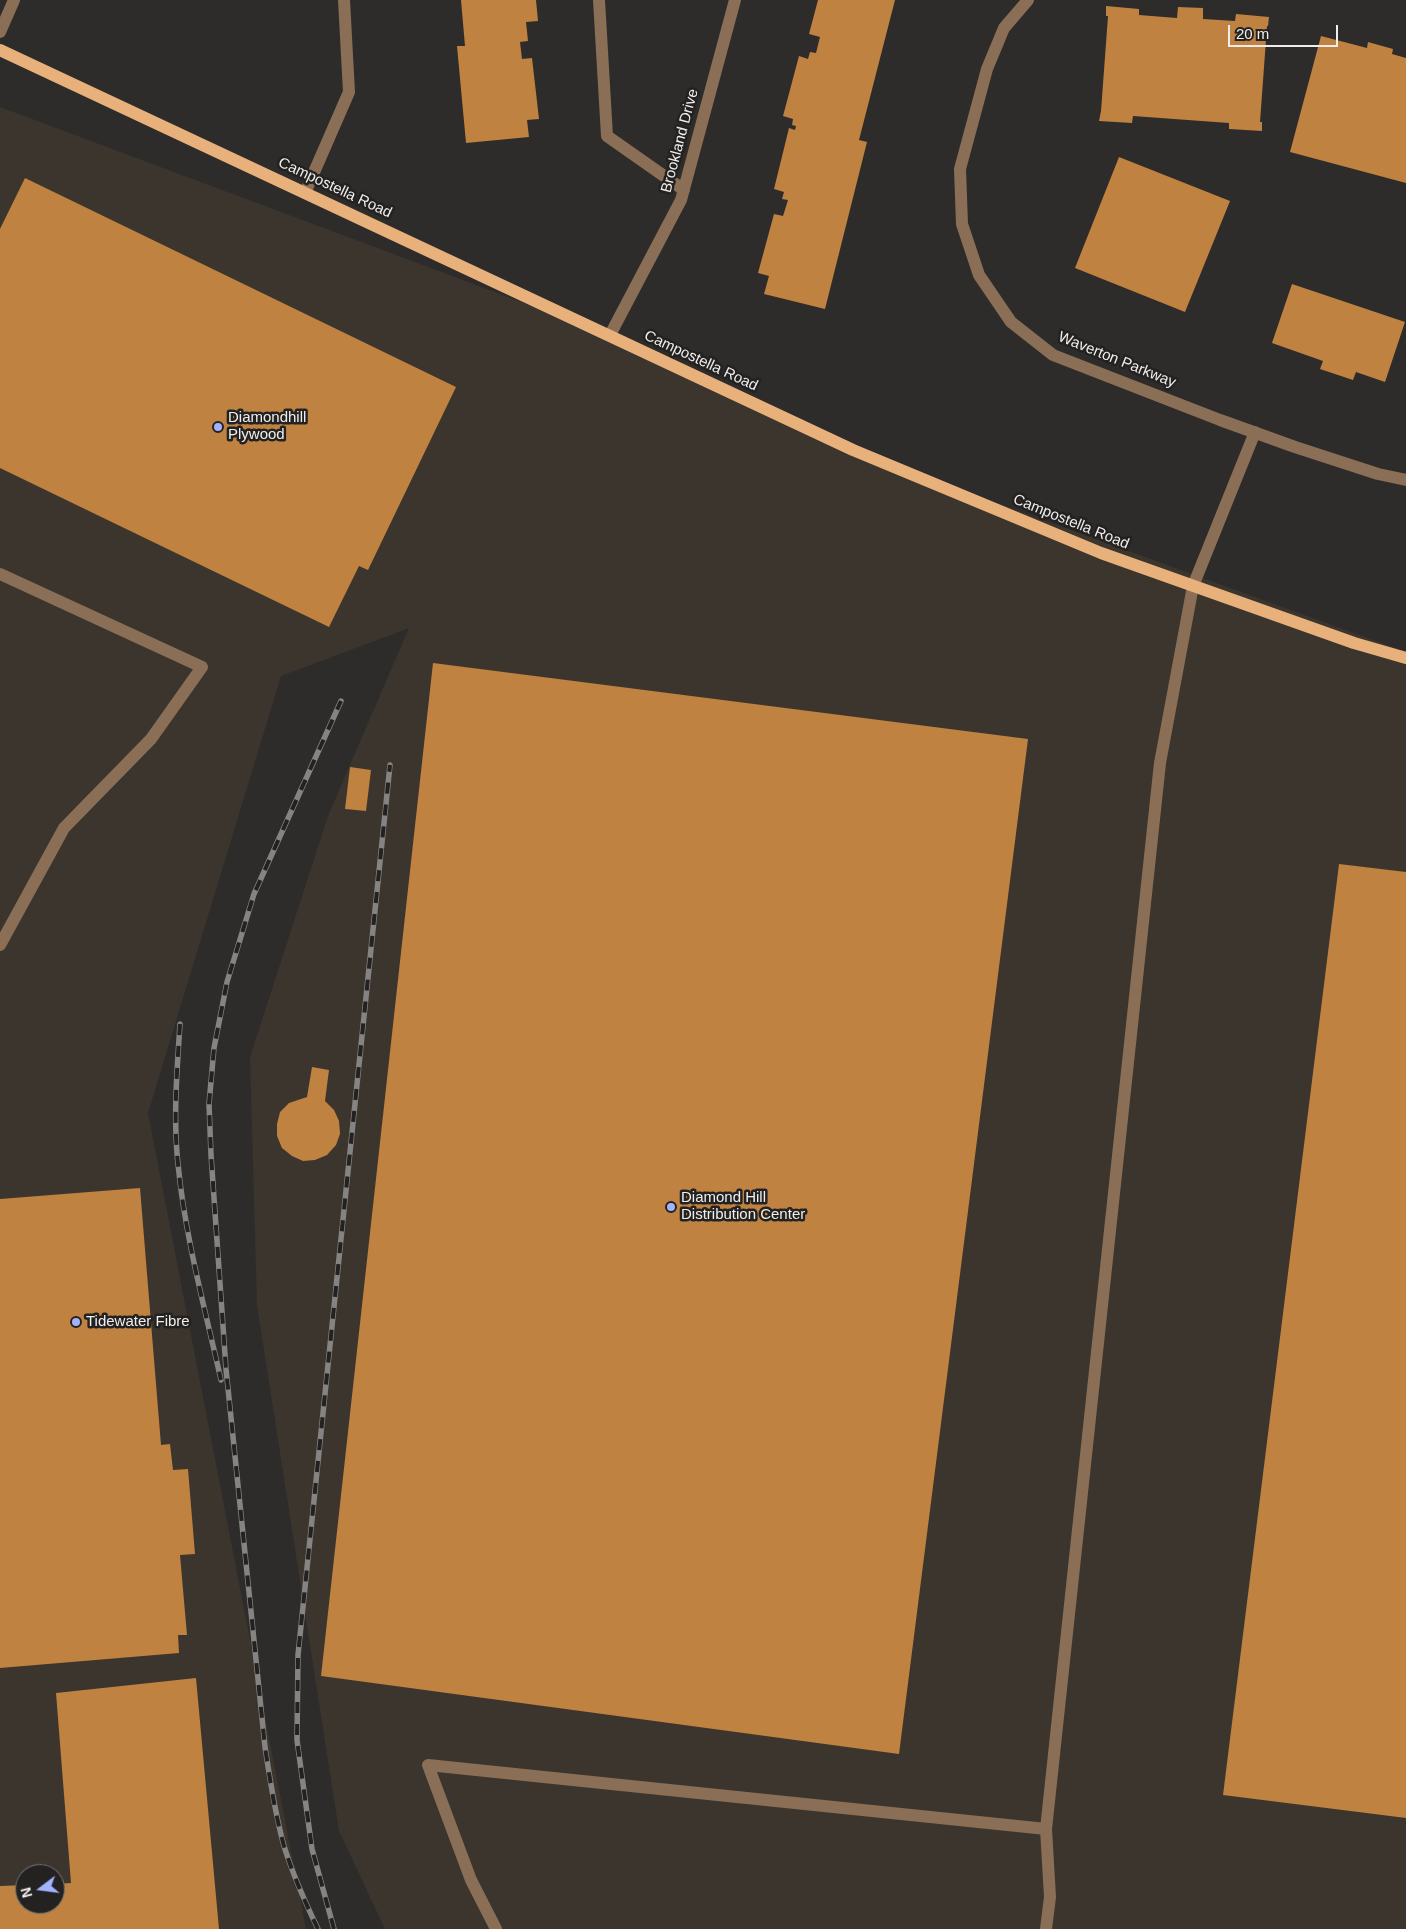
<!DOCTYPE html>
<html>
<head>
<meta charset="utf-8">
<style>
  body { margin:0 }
  #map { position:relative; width:1406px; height:1929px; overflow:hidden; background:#2e2c2a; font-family:Arial,sans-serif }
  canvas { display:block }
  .north { position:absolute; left:15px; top:1864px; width:50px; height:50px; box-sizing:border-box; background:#242221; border:1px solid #757472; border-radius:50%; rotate:255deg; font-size:14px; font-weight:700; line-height:20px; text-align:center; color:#efeeec }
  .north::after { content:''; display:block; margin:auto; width:18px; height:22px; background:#a3b2fd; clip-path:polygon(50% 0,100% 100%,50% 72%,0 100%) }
  .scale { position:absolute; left:1228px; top:25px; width:110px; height:22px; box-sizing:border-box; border:2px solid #efeeec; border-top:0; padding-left:6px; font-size:15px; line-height:18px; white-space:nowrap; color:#efeeec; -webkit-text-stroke:4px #242221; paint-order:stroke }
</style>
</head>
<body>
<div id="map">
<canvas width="1406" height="1929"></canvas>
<div class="north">N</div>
<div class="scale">20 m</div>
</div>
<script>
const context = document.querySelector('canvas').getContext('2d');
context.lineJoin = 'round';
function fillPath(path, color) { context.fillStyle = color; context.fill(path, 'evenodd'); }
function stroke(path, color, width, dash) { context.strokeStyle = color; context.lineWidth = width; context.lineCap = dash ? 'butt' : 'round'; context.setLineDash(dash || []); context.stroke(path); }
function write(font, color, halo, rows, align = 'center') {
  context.font = font + ' Arial,sans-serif'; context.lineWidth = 5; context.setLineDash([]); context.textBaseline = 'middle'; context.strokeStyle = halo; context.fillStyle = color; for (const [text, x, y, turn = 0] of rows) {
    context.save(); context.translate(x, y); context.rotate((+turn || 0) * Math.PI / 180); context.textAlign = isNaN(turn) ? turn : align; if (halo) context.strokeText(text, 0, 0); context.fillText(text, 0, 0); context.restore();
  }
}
fillPath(new Path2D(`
  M0 107 610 335 881 461 1406 652V1929H385L339 1831 257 1305 250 1057 328 816 409 628 281 676 148 1113 306 1929H0ZM25 1874H55V1904H25Z`), '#3b352e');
fillPath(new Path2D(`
  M461 0H536L538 21 526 22 528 41 520 42 522 59 532 58 539 119 527 120 529 137 466 143 457 46H465Z
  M818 0H895L859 140 867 142 825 309 764 294 769 276 758 273 774 214 783 216 788 200 782 199 784 192 774 189 789 128 795 130 796 126 792 125 793 119 783 116 799 56 808 59 810 52 816 53 820 37 809 34Z
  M1106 6 1139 9V15L1177 18 1178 7 1203 8V19L1235 21 1236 14 1269 17 1268 26H1267L1260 122H1262V131L1229 129V123L1133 116 1132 123 1099 121 1101 111 1108 16H1106Z
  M1321 36 1367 48 1368 42 1393 49 1392 54 1406 58V183L1290 152Z
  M1119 157 1230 201 1185 312 1075 268Z
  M25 178 456 387 368 570 359 566 329 627 0 468V229Z
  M1292 284 1405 322 1385 382 1356 372 1353 380 1320 369 1323 361 1272 343Z
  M433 663 1028 739 899 1754 321 1676Z
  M350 767 371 770 366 811 345 809Z
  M1339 864 1406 872V1818L1223 1795Z
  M312 1067 329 1070 325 1101 334 1110 339 1121 340 1134 336 1145 327 1155 315 1160 303 1161 292 1156 282 1148 277 1136V1124L280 1112 289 1103 307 1097Z
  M140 1188 161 1445 170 1444 173 1470 188 1469 195 1554 180 1555 187 1635H178L179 1653 0 1668V1199Z
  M196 1678 219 1929H0V1886L25 1885V1904H55V1884L71 1883 56 1693Z`), '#bf8241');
stroke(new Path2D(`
  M599 0 607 136 684 190
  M1028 0 1004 28 987 69 960 169 962 224 979 275 1011 322 1053 355 1220 420 1295 447 1378 474 1406 480
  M0 32 14 0
  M305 193 349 92 344 0
  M610 335 681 200 735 0
  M0 574 202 667 151 739 64 828 0 945
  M496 1929 471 1880 428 1765 1046 1829
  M1046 1929 1050 1897 1046 1829 1160 763 1193 586 1255 432`), '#8a6f56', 12);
stroke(new Path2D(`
  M0 50 853 450 1101 553 1354 643 1406 658`), '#e8b17c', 12);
const rail = new Path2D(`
  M180 1024C177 1071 173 1117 178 1164 185 1237 205 1309 221 1380
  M318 1929C305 1902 293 1875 284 1846 275 1814 270 1780 265 1747L226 1369 211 1155 209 1104 214 1048 227 982 254 894 341 701
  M334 1929 312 1849 297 1740 298 1655 390 765`);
stroke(rail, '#868482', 5.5);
stroke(rail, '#242221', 4, [11]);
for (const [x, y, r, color] of [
  [218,427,5,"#a3b2fd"],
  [671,1207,5,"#a3b2fd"],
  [76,1322,5,"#a3b2fd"]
]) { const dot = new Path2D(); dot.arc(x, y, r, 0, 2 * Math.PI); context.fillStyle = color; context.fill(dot); stroke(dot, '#242221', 2); }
write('15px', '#efeeec', '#242221', [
  ["Brookland Drive",680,141,-75],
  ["Campostella Road",335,188,25],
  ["Waverton Parkway",1117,360,22],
  ["Campostella Road",701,361,25],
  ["Campostella Road",1071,522,22]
]);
write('15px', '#efeeec', '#242221', [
  ["Diamondhill",228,418],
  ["Plywood",228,435],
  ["Diamond Hill",681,1198],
  ["Distribution Center",681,1215],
  ["Tidewater Fibre",86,1322]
], 'left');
</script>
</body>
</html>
